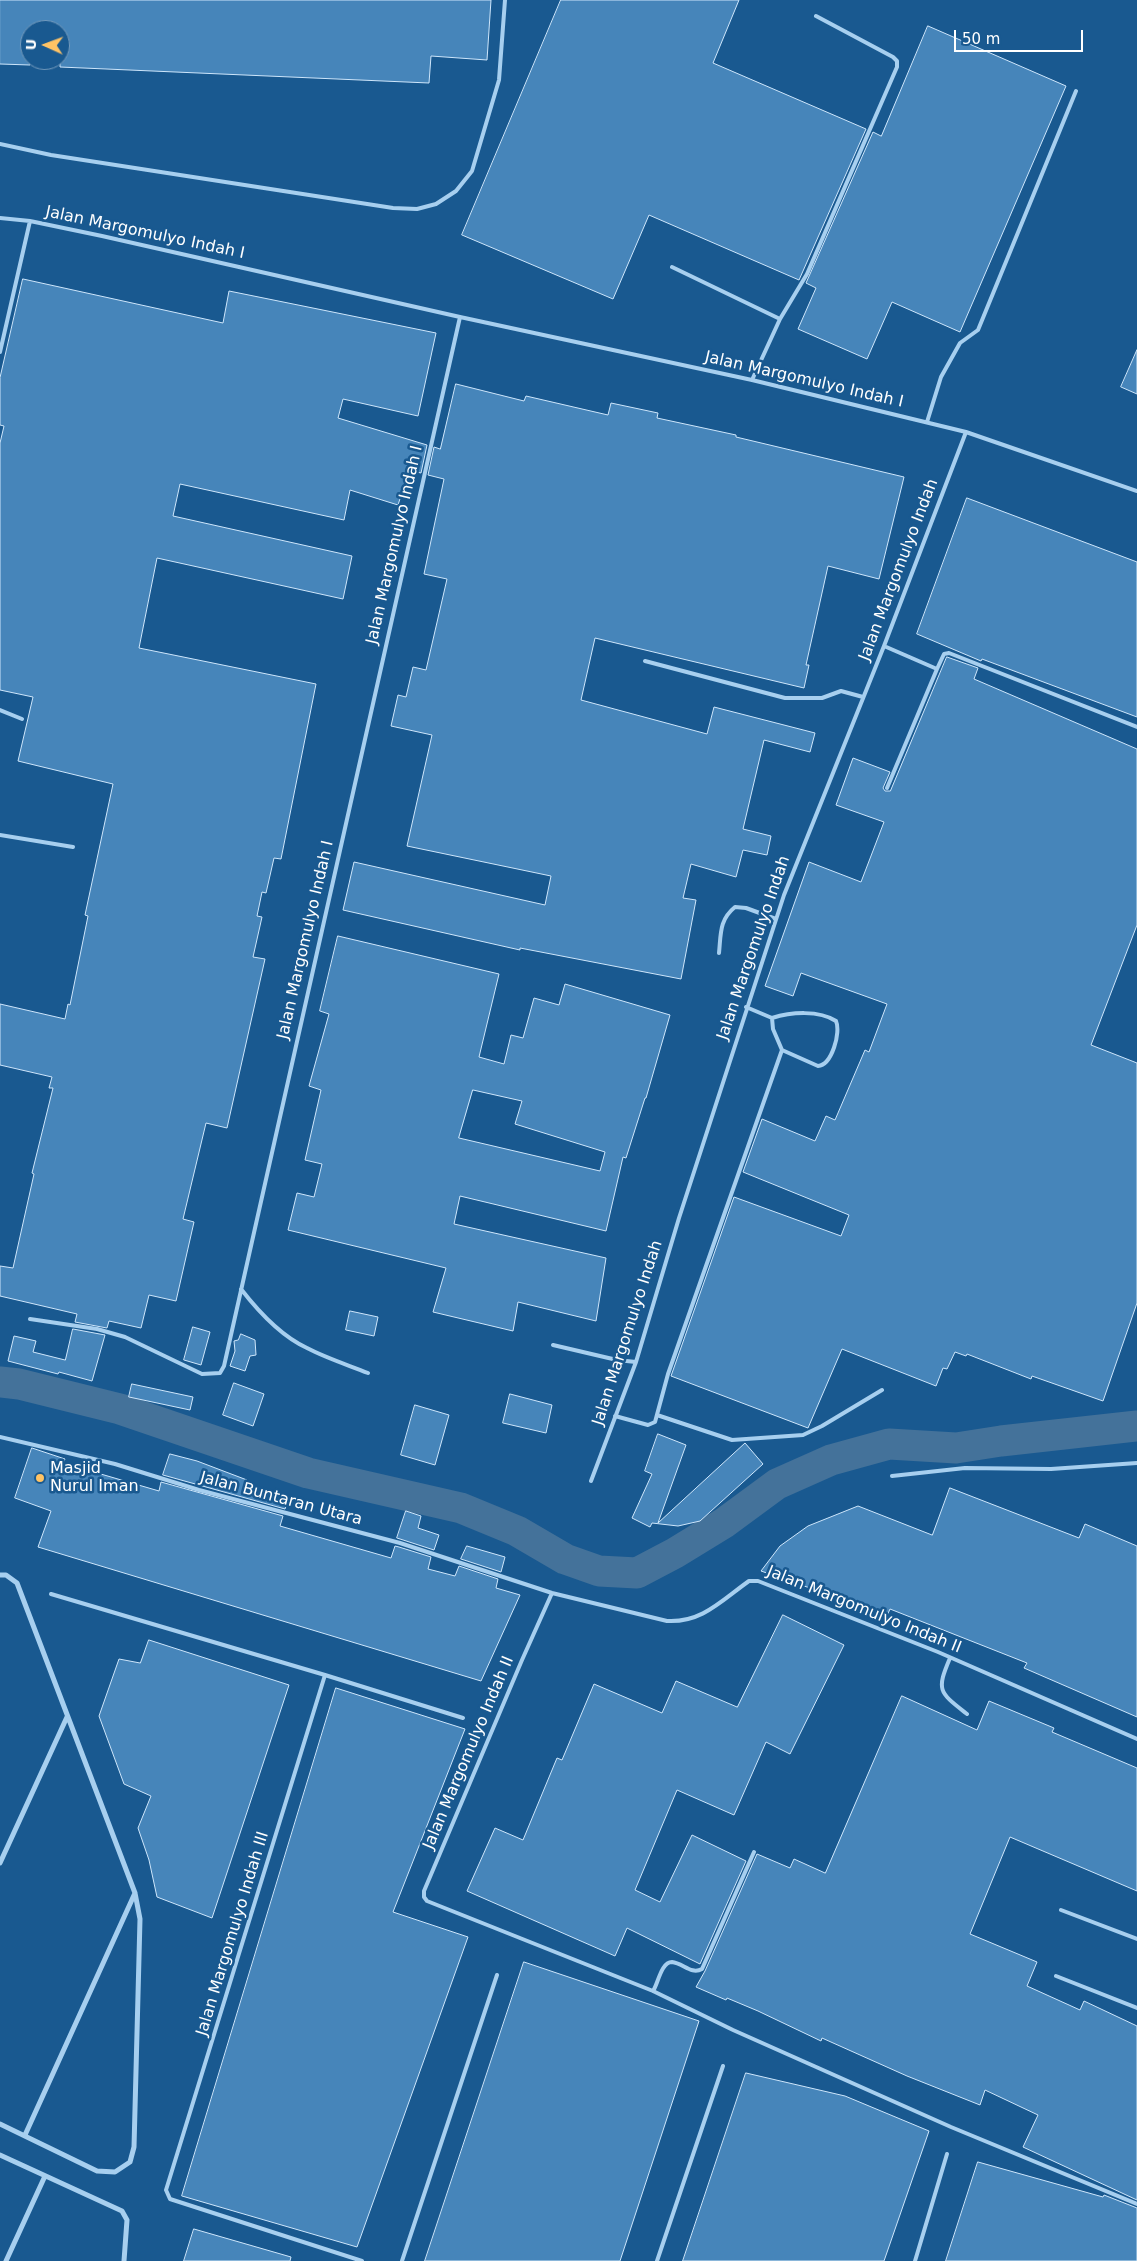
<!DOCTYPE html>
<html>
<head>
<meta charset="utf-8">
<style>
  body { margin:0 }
  #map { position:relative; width:1137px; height:2261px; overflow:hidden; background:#195990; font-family:"DejaVu Sans",sans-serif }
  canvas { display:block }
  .north { position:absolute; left:20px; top:20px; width:50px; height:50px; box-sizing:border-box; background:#195990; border:1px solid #759bbc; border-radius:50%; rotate:272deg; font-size:14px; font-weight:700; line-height:20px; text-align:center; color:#fff }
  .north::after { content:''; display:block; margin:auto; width:18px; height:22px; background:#ffc365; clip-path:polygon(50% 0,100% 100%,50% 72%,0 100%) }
  .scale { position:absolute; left:954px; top:30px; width:129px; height:22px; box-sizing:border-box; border:2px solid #fff; border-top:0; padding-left:6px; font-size:15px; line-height:18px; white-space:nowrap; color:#fff; -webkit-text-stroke:4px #195990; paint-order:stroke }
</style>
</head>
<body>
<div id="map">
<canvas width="1137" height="2261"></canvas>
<div class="north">U</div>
<div class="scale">50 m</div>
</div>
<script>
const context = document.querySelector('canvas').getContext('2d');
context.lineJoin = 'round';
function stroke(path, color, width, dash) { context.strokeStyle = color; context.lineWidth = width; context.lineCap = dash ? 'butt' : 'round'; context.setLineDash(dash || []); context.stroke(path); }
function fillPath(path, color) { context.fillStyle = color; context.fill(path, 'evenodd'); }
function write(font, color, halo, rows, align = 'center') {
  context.font = font + ' "DejaVu Sans",sans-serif'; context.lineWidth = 5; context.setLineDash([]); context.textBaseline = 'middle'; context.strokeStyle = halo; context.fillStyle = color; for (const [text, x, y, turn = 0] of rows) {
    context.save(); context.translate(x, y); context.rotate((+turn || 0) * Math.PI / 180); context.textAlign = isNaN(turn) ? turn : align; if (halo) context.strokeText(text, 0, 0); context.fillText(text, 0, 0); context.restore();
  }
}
stroke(new Path2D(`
  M0 1382 19 1384 120 1409 308 1473 461 1508 517 1531 565 1559 599 1571 637 1573 675 1553 724 1523 777 1484 831 1460 889 1444 956 1448 1001 1441 1137 1426`), '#44729a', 31);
const building = new Path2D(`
  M0 0H491L487 60 431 56 429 83 60 67V30H30V65L0 64Z
  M561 0H739L713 63 866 129 799 280 649 215 613 299 462 235Z
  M928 26 1066 86 960 332 892 302 867 359 798 329 816 288 806 283 873 132 881 136Z
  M23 279 223 323 229 291 436 333 418 416 343 399 338 418 427 445 421 473 409 470 398 505 350 490 344 520 180 484 173 516 352 556 343 599 157 558 139 648 316 684 281 859 274 858 266 893 262 892 257 916 262 917 253 957 265 959 227 1128 206 1123 183 1219 194 1222 176 1301 149 1295 141 1328 109 1321 107 1328 75 1322 77 1314 0 1296V1266L13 1268 34 1174 32 1173 53 1088H49L52 1077 0 1065V1004L65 1019 68 1004 70 1005 88 916 85 915 113 784 18 761 33 697 0 690V443L4 426 0 425V378Z
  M1137 350V394L1121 387Z
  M456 384 524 401 526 396 608 415 611 403 658 413 657 418 736 435V437L904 477 879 579 828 566 806 665H809L804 688 595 638 581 700 707 734 714 707 815 733 810 752 764 740 743 829 771 836 767 855 743 850 736 877 691 864 683 898 696 900 681 979 520 948V950L343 910 354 862 545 905 551 876 407 846 432 735 391 726 398 695 406 697 413 667 426 670 447 579 424 574 444 479 428 475 434 447 440 449Z
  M967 498 1137 562V717L982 659 981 661 917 634Z
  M947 657 978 668 974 679 1137 749V925L1091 1045 1137 1063V1303L1103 1401 1032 1376 1031 1379 967 1354 966 1356 955 1352 947 1369 943 1368 936 1386 842 1349 808 1428 671 1376 734 1197 841 1236 849 1215 743 1172 762 1119 815 1141 826 1116 835 1120 865 1050 869 1052 887 1004 801 973 793 996 765 986 809 862 861 882 884 822 836 805 853 758 890 772 883 788 885 791H890Z
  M338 936 499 974 479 1057 504 1064 511 1035 523 1038 534 998 559 1005 565 984 670 1015 646 1098H645L626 1158 623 1157 606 1231 460 1196 454 1224 606 1258 596 1321 518 1302 513 1331 433 1312 446 1268 288 1230 297 1193 314 1197 322 1164 305 1160 321 1090 309 1086 329 1014 320 1011ZM473 1090 522 1101 515 1124 605 1152 600 1171 459 1138Z
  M350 1311 378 1317 374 1336 346 1330Z
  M193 1327 210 1332 201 1365 184 1360Z
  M73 1329 105 1335 92 1381 59 1372 58 1374 8 1361 14 1336 36 1341 33 1352 65 1360Z
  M241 1334 255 1340 256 1355 250 1356 245 1371 230 1366 235 1351 234 1341 238 1340Z
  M234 1383 264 1394 253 1426 223 1415Z
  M132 1384 193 1397 190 1410 129 1397Z
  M510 1394 552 1405 546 1433 503 1423Z
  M415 1405 449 1415 435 1465 401 1455Z
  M658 1434 686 1445 658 1523 745 1443 763 1464 700 1521 678 1526 652 1523 650 1527 632 1518 652 1474 645 1471Z
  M32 1448 65 1459 63 1463 159 1491 161 1482 283 1516 280 1526 391 1558 395 1546 399 1547 431 1557 428 1569 455 1576 459 1566 498 1579 496 1588 520 1595 481 1681 38 1547 51 1511 15 1498Z
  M170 1454 197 1461 247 1480 246 1483 289 1498 285 1509 163 1475Z
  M950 1488 1079 1538 1085 1524 1137 1546V1717L1024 1668 1027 1663 890 1609 886 1618 830 1595 761 1571 780 1546 808 1526 858 1506 932 1535Z
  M406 1511 421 1516 418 1528 439 1535 434 1550 397 1538Z
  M467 1546 505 1557 501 1572 461 1559Z
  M783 1615 844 1645 790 1754 766 1742 734 1815 677 1790 635 1890 660 1902 692 1835 746 1861 700 1964 627 1928 615 1956 467 1891 495 1828 523 1840 557 1758 562 1760 594 1684 662 1713 676 1681 737 1707Z
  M149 1640 289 1685 212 1918 157 1897 149 1860 138 1828 151 1796 124 1784 99 1716 119 1659 140 1663Z
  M336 1688 465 1729 393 1912 468 1937 357 2247 182 2196Z
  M902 1696 977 1730 989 1701 1054 1728 1052 1732 1137 1768V1891L1010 1837 970 1934 1037 1962 1027 1986 1080 2010 1084 2001 1137 2026V2200L1023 2147 1038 2115 985 2090 980 2105 907 2076 822 2038 821 2041 758 2011 727 1998 726 2000 696 1987 705 1971 757 1854 790 1868 794 1859 825 1873Z
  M524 1962 699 2021 620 2261H425Z
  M746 2073 845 2096 929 2131 884 2261H683Z
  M978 2162 1103 2197 1104 2195 1137 2208V2261H946Z
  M194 2229 291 2257 290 2261H184Z`);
fillPath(building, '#4685ba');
stroke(building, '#cee6fb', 1);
stroke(new Path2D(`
  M0 144 51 155 393 208 417 209 436 204 456 191 472 171 499 80 505 0
  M0 218 30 221 102 236 460 317 752 380 966 432 1137 491
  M672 267 780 319 752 380
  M780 319 807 274 897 67V61L893 57 816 16
  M0 352 30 221
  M927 422 941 377 960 343 978 330 1076 91
  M884 646 937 669 887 788
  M645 661 785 698H822L841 691 863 697
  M937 669 944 654 949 653 1137 727
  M0 710 22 719
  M0 835 73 847
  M719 953C721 934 719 920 735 907L746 908 776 919
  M746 1007 772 1018C791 1012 819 1010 836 1021 841 1032 832 1065 818 1066L782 1050 773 1029 772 1018
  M241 1289C258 1311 281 1336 307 1348 326 1358 348 1365 368 1373
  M30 1319 97 1329 125 1337 202 1374 220 1373 224 1366 460 317
  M553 1345 617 1360 636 1362
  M657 1415 732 1440 803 1435 822 1426 882 1390
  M615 1416 648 1425 655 1422 668 1374 782 1050
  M0 1437 115 1464 199 1490 400 1543 552 1593 667 1621C702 1623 722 1600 749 1581H758L938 1652 1137 1739
  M892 1476 965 1468 1051 1469 1137 1463
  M591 1481 636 1362 679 1218 784 895 884 646 966 432
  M552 1593 522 1660 424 1891V1897L427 1901 653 1991 733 2030 951 2127 1137 2204
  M51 1594 325 1675 166 2190 170 2199 362 2261
  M950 1658C936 1691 939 1692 967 1714
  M325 1675 463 1718
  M1061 1910 1137 1939
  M1056 1976 1137 2008
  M653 1991C658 1984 661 1962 672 1962 683 1963 691 1975 702 1969L754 1852
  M402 2261 497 1975
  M657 2261 723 2066
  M915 2261 947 2154`), '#a7cfef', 4);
stroke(new Path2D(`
  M0 1575H6L17 1583 135 1893 140 1919 134 2147 130 2162 115 2172 97 2171 0 2124
  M0 1863 67 1717
  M25 2135 135 1893
  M0 2155 122 2211 127 2220 124 2261
  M6 2261 45 2176`), '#a7cfef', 5);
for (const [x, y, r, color] of [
  [40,1478,5,"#ffc365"]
]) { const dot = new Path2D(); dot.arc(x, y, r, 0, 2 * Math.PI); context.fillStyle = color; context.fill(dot); stroke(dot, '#195990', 2); }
write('16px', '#fff', '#195990', [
  ["Jalan Margomulyo Indah I",145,233,12],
  ["Jalan Margomulyo Indah I",804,380,13],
  ["Jalan Margomulyo Indah I",395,545,-77],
  ["Jalan Margomulyo Indah",899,570,-69],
  ["Jalan Margomulyo Indah I",306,940,-77],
  ["Jalan Margomulyo Indah",754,948,-71],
  ["Jalan Margomulyo Indah",628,1333,-72],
  ["Jalan Buntaran Utara",281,1499,15],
  ["Jalan Margomulyo Indah II",864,1610,22],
  ["Jalan Margomulyo Indah II",469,1753,-67],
  ["Jalan Margomulyo Indah III",233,1934,-73]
]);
write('16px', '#fff', '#195990', [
  ["Masjid",50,1469],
  ["Nurul Iman",50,1487]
], 'left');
</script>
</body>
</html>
